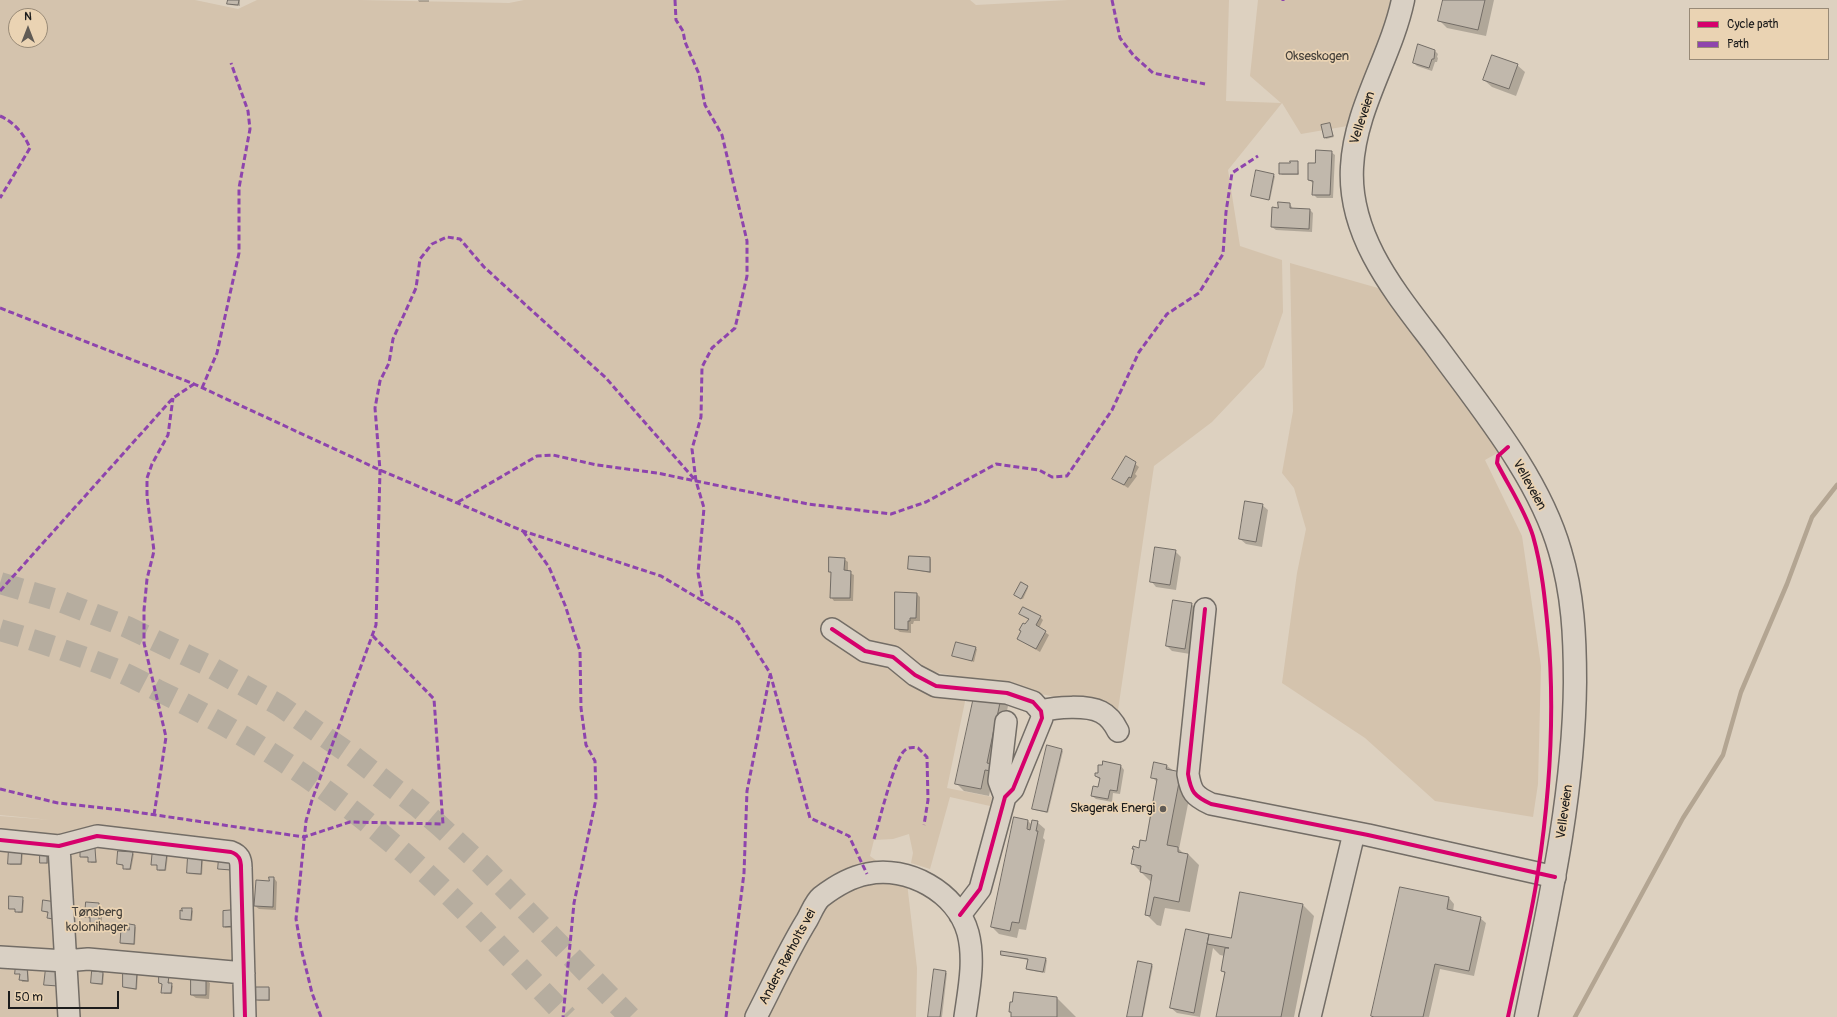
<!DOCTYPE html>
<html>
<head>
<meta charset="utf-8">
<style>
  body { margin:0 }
  #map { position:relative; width:1837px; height:1017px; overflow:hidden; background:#ddd1c0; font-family:Pangolin,sans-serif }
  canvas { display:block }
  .legend { position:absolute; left:1689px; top:8px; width:140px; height:52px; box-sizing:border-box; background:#ead3b3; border:1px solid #988a77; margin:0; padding:5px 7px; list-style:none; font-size:12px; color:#1c1c1c }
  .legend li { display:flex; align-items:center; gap:8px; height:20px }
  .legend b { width:20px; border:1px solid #988a77 }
  .north { position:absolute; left:8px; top:8px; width:40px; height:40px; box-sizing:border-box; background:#ead3b3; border:1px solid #988a77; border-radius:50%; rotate:0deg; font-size:11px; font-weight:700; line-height:16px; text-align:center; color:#1c1c1c }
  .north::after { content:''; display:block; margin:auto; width:14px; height:18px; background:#605b55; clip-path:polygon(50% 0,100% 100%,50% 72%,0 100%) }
  .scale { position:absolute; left:8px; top:991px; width:111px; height:18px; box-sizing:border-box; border:2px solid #1c1c1c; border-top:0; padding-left:5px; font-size:12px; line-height:14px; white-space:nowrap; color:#1c1c1c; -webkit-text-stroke:3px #ead3b3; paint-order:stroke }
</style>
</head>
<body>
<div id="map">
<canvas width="1837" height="1017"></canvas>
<ul class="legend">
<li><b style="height:5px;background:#d6006c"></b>Cycle path</li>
<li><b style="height:5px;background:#8e44ad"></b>Path</li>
</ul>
<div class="north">N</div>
<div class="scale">50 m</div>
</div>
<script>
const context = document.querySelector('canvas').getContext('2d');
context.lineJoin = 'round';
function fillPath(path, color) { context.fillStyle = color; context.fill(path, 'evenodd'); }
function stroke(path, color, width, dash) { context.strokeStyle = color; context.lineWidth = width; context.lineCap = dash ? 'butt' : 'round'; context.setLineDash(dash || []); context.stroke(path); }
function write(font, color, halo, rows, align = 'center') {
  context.font = font + ' Pangolin,sans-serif'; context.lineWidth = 3.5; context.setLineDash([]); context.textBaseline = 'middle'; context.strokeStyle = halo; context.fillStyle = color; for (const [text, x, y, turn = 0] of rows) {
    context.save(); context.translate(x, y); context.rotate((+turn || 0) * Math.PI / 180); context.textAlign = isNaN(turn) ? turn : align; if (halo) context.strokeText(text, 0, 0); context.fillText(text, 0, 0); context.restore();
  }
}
fillPath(new Path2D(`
  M0 0H195L238 9 257 0H360L509 3 524 0H970L976 5 1068 0H1229L1226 101 1281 103 1250 76 1258 0H1396L1359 124 1301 134 1282 103 1228 170 1240 246 1282 260 1283 312 1264 367 1212 422 1154 466 1118 710 935 672 924 689 967 692 947 788 992 797 990 806 950 797 930 869 911 863 913 853 909 834 893 839 874 840 870 856 907 883 917 968 916 1017H0V816L51 820 0 815ZM16 16H40V40H16Z
  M1290 263 1378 288 1469 392 1508 447 1485 460 1522 536 1541 666 1538 784 1533 817 1435 801 1365 738 1282 683 1297 573 1306 529 1294 488 1282 473 1293 411Z`), '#d4c3ad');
fillPath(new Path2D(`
  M229 0H240V6L230 5Z
  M418 0H429V2H419Z
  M1444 0H1494L1486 36 1447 28 1439 20Z
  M1434 50 1438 54 1437 57 1438 58 1437 62H1435L1432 71 1417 66 1414 63Z
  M1517 65 1525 72 1516 96 1492 87 1484 80Z
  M1330 124 1334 137 1326 139 1325 137Z
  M1331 152 1335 155 1333 198H1317L1313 194 1314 184 1309 180 1316 164Z
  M1297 162 1299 175H1282L1280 173Z
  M1257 171 1275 176 1270 200 1252 196Z
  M1290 204 1293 209 1310 210 1313 213 1312 232 1276 230 1272 227 1279 209Z
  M1126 457 1139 467 1135 474 1137 476 1128 488 1113 478Z
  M1262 505 1268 510 1262 547 1246 544 1240 539Z
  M1175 551 1181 557 1176 590 1156 587 1151 581Z
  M930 558 931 559V573L909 569Z
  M844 559 848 562V572L854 575 853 601H834L831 597 832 573 830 572Z
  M1027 587 1028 588 1023 599 1017 596Z
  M917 594 920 597V621H914L913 624H911V633L900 632 896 629Z
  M1191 604 1197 609 1190 654 1172 651 1167 646Z
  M1020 614 1040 617 1043 620 1039 628 1049 635 1040 652 1018 639 1029 620Z
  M975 648 977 649 974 662 953 655Z
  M1000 699 1008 706 989 796 964 791 957 784Z
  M1062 750 1063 751 1048 813 1035 810 1033 809Z
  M1155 763 1167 766 1192 784 1179 849 1184 854H1188L1199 865 1190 912 1165 908 1161 926 1157 925 1146 914 1152 883 1132 863 1134 850 1133 849H1139L1146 842 1158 783 1152 777Z
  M1103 766H1121L1124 770 1120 794 1113 793 1112 802 1096 799 1092 796 1099 788 1100 780 1096 776Z
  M1015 818 1028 821 1032 825 1037 822 1045 829 1043 838 1045 840 1026 930 1019 929 1017 938 999 934 992 927Z
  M94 849 97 863H91L89 858 81 857Z
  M23 851 22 865H10L9 863Z
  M41 852 48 854V864L41 862Z
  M132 853 134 854 131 870H126L124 866 118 864Z
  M166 854 168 855 166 871H159L158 866 152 864Z
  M202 858 203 860 202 875 189 874 188 872Z
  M231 861 232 871 219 868Z
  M274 878 277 882 276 910 259 909 255 906 270 882Z
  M1401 888 1449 898 1454 904 1453 912 1480 918 1486 923 1474 976 1440 969 1429 1017 1372 1016Z
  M10 897 24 900 23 913H18L16 910 10 908Z
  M44 901 55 920 49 919 48 913 43 911Z
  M99 904 102 907V926H94L91 922V920L86 916Z
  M1303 905 1314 916 1294 1017H1217L1225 974 1222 970 1225 956 1220 955 1213 948 1200 1017 1177 1013 1171 1008 1187 930 1232 939Z
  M191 909 193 911 192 921 182 920 181 919Z
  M224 912 236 928H225L224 926Z
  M134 926 136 927 135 945 122 944 121 943Z
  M1002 955 1045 959 1047 960 1045 973 1028 970 1027 969 1028 960Z
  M1151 965 1153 966 1143 1017H1128Z
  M28 968 29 982H22L21 975 16 973Z
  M935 970 947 973 942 1017H929Z
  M103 973 104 974 103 985 94 984 92 983Z
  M137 973 138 974 137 990 125 988 124 987Z
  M168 977 170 984 173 986 172 994H164L163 985 160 983Z
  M206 980 210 983 209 999 196 998 192 995Z
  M269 988 270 989V1001H259L257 1000Z
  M1057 998 1076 1017H1011Z`), '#0003');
stroke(new Path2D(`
  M1575 1017 1683 818 1723 755 1741 692 1787 584 1812 517 1837 485`), '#b3a592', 4.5);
const building = new Path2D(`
  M228 0H239L238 5 227 4Z
  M1443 0H1485L1478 30 1438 21Z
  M1418 44 1435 50 1434 59H1432L1429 68 1413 63Z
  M1492 55 1518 64 1509 89 1483 80Z
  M1330 123 1333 136 1324 138 1321 125Z
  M1316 150 1332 151 1330 195H1312L1313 181 1308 180V163H1315Z
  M1290 161H1298V174H1279V163H1290Z
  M1256 170 1274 174 1269 200 1251 196Z
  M1278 202 1290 203V208L1310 209 1309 229 1271 227 1272 207 1278 208Z
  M1126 456 1136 462 1131 478 1129 477 1124 485 1112 479Z
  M1245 501 1263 504 1256 542 1239 539Z
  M1155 547 1176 550 1170 585 1150 582Z
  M909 556 930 557V572L908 569Z
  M829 557 845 558 844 570 851 571 850 598H830L831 572H829Z
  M1021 582 1028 586 1021 599 1014 595Z
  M895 592 917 593 916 618H910V621H908V630L895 629Z
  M1173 600 1192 603 1185 649 1166 646Z
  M1023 607 1041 616 1036 625 1046 631 1036 649 1017 639 1021 631 1019 630 1023 623 1025 624 1029 619 1019 614Z
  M956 642 976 647 972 661 952 656Z
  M975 692 1001 698 997 717 1002 718 1000 725 995 724 987 763 992 764 991 771 985 770 981 789 955 784Z
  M1047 745 1062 749 1047 812 1032 809Z
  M1103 761 1121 765 1117 791 1110 790 1108 799 1091 796 1093 786 1098 787 1100 778 1095 776V773H1098V765H1102Z
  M1154 762 1167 765 1166 769 1181 772 1167 845 1178 847V852L1188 854 1179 902 1154 897 1150 916 1145 915 1152 875 1140 872 1141 866 1131 864 1134 849H1132L1133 846 1139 848 1140 840 1146 841 1157 779 1151 778Z
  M1014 817 1028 820 1027 829 1030 830 1032 820 1038 821 1036 831H1038L1019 923 1012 922 1010 931 991 927Z
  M9 848H22L21 864H8Z
  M95 848 96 862H88V857H80V849Z
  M40 851 47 852V863H40Z
  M118 851 133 852 130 869H123V865L117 864Z
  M156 852 167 853 165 870H157V865H151L152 854H156Z
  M188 856 202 857 201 874 187 873Z
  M219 858 232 860 231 870 218 869Z
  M269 877H274L273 907 254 906 256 880 269 881Z
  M1400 887 1449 897 1447 909 1481 917 1469 971 1435 964 1423 1017H1374L1371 1016Z
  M1240 892 1303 904 1281 1017H1216L1225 972 1221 971 1225 948H1229L1207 944 1209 934 1231 938Z
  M9 896 23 897 22 912H15V909H9Z
  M43 900 56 902 54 919 47 918 48 912 42 911Z
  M86 902 99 903V923H90V917H85Z
  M182 908H192L191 920 180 919V910L182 911Z
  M235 910V926L223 927V911Z
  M129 924 135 925 134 944 120 943 121 929 129 930Z
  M1186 929 1209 934 1194 1013 1170 1008Z
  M1001 951 1046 958 1043 972 1026 969 1028 959 1001 955Z
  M1138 961 1152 964 1142 1017H1127Z
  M16 965 27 966 28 981 19 980 20 974H15Z
  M46 968 60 969 58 986 44 985Z
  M934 969 946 971 940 1017H928Z
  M92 971 103 972 102 984 91 983Z
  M123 971 137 972 136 989 123 987Z
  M159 975 169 976 168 983H172L171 993H161L162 984 159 983Z
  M191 979H206V995H191Z
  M256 987H269V1000H256Z
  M1014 992 1057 997V1017H1011V1012H1009L1010 1002H1012Z`);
fillPath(building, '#c1b8ac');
stroke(building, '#736d66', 1);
stroke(new Path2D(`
  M0 583 60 601 127 627 205 664 279 705 350 754 417 806 440 826 482 865 630 1017
  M0 630C38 641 76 654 112 668 127 674 142 682 157 690 236 728 312 776 380 833 448 888 506 954 567 1017`), '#b6ad9f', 22, [22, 11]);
const minor = new Path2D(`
  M1205 609 1188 774C1191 792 1194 796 1211 804L1368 835 1555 877
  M832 629 865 651 893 657 915 675 936 686 1007 693 1033 702 1041 711 1042 718 1013 789 1005 797 980 889 960 915
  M1041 711C1056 707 1087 705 1101 712 1109 716 1114 723 1118 731
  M1005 797 999 781 1006 722
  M0 840 59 846 97 836 231 852C239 855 241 859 241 868L245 1017
  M59 846 69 1017
  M0 957 65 961 88 959 244 973
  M756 1017C773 984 788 951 807 920 811 913 815 902 821 897 834 887 851 877 867 874 907 865 957 892 968 933 975 960 969 989 965 1017
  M1310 1017 1354 833`);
const major = new Path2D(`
  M1403 0C1391 57 1355 108 1352 167 1348 237 1396 293 1436 346 1481 408 1539 477 1560 551 1573 594 1575 637 1575 682 1574 795 1549 906 1526 1017`);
stroke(minor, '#736d66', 24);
stroke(major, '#736d66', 25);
stroke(minor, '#d9d0c4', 21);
stroke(major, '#d9d0c4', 22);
stroke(new Path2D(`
  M675 0 676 20 683 31 685 42 699 74 705 105 722 135 747 241V276L735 328 712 348 702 367 701 417 692 449 696 481 704 508 698 573 703 601
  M1112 0 1120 38 1134 56 1153 73 1205 84
  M1283 0V1
  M0 116C14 122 24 134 30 148L0 198
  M0 308 194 384 380 470 523 531 661 576 738 622 770 673 810 818 849 836 867 874
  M202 388 217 353 239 253V188L250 129 248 111 231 63
  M458 502 537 456 553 455 597 465 657 473 808 504 891 514 926 502 996 464 1039 470 1052 477 1067 476 1112 410 1139 352 1167 314 1199 293 1223 254 1226 212 1232 173 1258 156
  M523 531 549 567 565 605 580 651 581 708 586 745 595 761 596 799 574 903 563 1017
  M0 591 173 398 194 384
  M0 789 58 803 122 810 304 837 350 822 443 824 434 699 372 635
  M154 815 166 737 144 643V610L147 579 154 551 147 496V478L152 464 168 435 173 398
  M874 839C879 822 894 761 904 751 908 747 913 747 918 748L927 757 928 800 924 825
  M321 1017 312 993 301 948 296 919 306 821 312 800 376 625 380 470 375 408 380 381 389 363 393 339 416 288 420 259 432 244 447 237 460 239 484 267 606 378 696 481
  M726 1017 744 873 747 791 770 675`), '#8e44ad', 3, [6, 3]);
stroke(new Path2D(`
  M1508 447 1498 456 1497 463C1509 487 1525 510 1533 536 1542 568 1545 599 1548 631 1555 711 1550 793 1538 872 1531 921 1518 969 1508 1017
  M1205 609 1188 774C1191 792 1194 796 1211 804L1368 835 1555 877
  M832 629 865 651 893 657 915 675 936 686 1007 693 1033 702 1041 711 1042 718 1013 789 1005 797 980 889 960 915
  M0 840 59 846 97 836 231 852C239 855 241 859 241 868L245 1017`), '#d6006c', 4);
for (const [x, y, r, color] of [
  [1163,809,4,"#605b55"]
]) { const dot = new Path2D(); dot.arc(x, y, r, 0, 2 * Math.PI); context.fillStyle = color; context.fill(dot); stroke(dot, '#ead3b3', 1.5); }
write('13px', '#48433c', '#ead3b3', [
  ["Okseskogen",1317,57],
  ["Tønsberg",97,913],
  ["kolonihager",97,928]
]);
write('13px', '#1c1c1c', '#ead3b3', [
  ["Velleveien",1363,118,-72],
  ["Velleveien",1529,485,61],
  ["Velleveien",1565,812,-82],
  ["Anders Rørholts vei",788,957,-62]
]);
write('13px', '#1c1c1c', '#ead3b3', [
  ["Skagerak Energi",1155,809]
], 'right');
</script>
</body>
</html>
